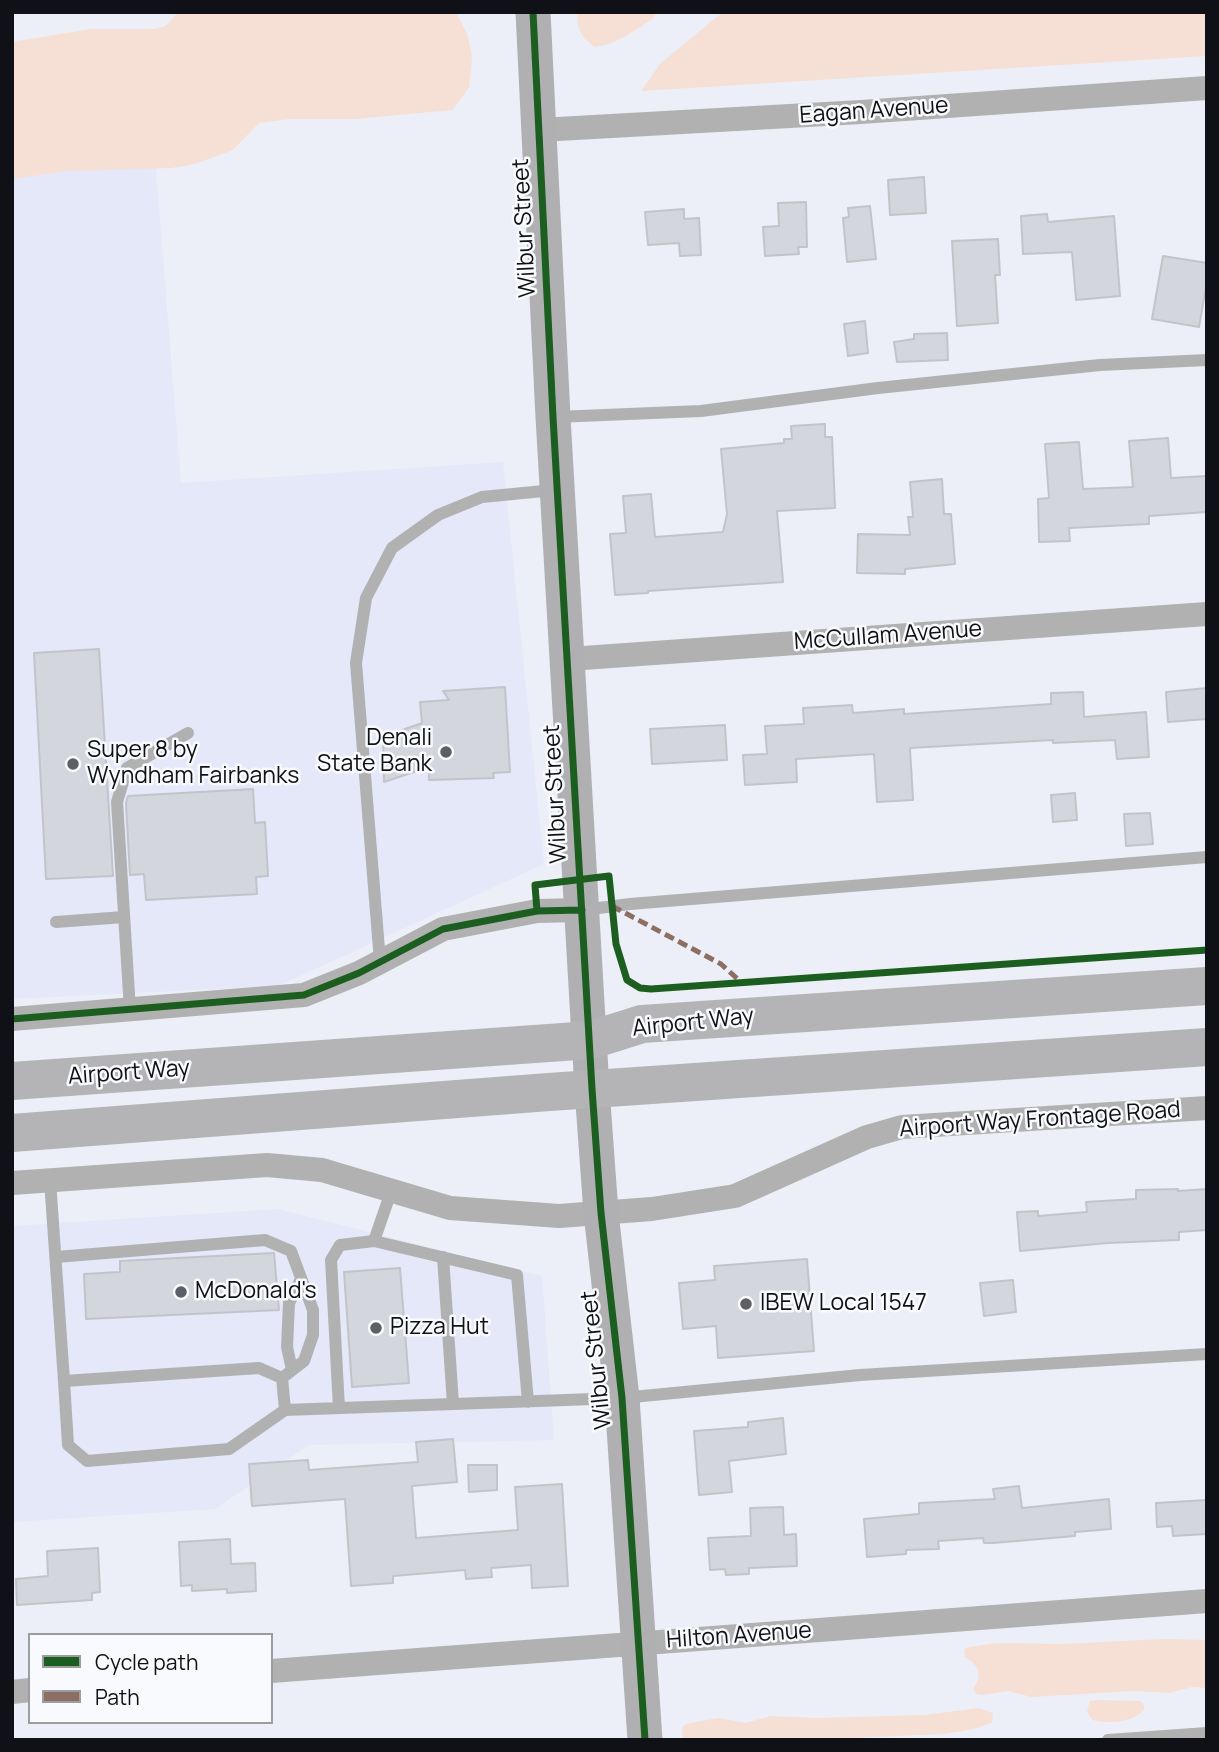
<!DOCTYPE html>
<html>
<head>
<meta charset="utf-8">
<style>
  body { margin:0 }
  #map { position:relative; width:1219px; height:1752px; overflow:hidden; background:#eceff7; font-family:Manrope,sans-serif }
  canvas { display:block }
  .frame { position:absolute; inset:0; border:14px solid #101117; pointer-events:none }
  .legend { position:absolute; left:28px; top:1633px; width:245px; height:91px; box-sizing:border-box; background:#f9fafd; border:2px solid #9c9da1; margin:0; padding:9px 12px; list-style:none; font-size:21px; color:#101117 }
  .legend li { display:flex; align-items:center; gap:14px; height:35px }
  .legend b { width:35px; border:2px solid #9c9da1 }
</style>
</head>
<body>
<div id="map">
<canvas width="1219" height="1752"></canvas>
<div class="frame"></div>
<ul class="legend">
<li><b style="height:9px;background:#1b5e20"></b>Cycle path</li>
<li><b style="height:9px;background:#8d6e63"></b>Path</li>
</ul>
</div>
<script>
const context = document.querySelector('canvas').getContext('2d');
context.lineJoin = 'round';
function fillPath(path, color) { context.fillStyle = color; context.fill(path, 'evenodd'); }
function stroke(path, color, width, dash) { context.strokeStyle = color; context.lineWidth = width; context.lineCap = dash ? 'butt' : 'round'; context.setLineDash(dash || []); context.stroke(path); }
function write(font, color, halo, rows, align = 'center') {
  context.font = font + ' Manrope,sans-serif'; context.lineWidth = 5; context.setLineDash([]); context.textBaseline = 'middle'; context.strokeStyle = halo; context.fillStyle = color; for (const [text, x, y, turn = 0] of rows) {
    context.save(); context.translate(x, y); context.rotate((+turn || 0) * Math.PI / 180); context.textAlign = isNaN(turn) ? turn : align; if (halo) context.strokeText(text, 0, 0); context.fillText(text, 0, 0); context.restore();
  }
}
fillPath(new Path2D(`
  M155 157 181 483 503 462 544 864 278 986 12 999V173Z
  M278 1209 542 1276 554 1440 309 1445 215 1509 12 1522V1226Z`), '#e4e8f9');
fillPath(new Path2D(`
  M178 12H456L468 36 472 58 469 88 452 110 355 119H290L259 123 233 150 195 164 172 168 67 171 12 179V42L91 29H154L166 26Z
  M578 12H656L654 18C635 30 618 44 595 47 581 37 576 29 578 12Z
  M723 12H1207V56L641 91 660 64Z
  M1167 1639 1207 1640V1688L1192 1687 1170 1693 1134 1691 1031 1697 1008 1691 983 1695 976 1694 973 1689C983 1675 979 1665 965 1657L964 1649C995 1640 1026 1644 1057 1644 1094 1643 1130 1640 1167 1639Z
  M1097 1700 1140 1701 1144 1705V1710C1132 1723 1109 1724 1092 1720L1087 1711 1090 1701Z
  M979 1708 993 1713 992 1722C963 1736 929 1734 898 1736 826 1740 755 1740 683 1740L682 1727 686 1724 718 1718 746 1723 770 1716 817 1718 924 1715Z`), '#f6e0d5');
const building = new Path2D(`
  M924 177 926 213 890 215 888 180Z
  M806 202 807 247H798L799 254 765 256 763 227 779 226 778 203Z
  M870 206 876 259 847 262 843 218 849 217 848 208Z
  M684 209V219L699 218 701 255 680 256 679 243 648 245 645 212Z
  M1047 214 1048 222 1114 216 1120 296 1076 300 1072 252 1023 254 1021 216Z
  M998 239 1000 275H995L998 323 957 326 952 241Z
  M1163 256 1207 263V281L1199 327 1152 319Z
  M865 321 868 353 848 356 844 324Z
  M947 333 948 360 897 362 894 342 914 339V334Z
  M825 424V437H832L835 508 777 511 783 582 648 591V593L615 595 610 534 626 533 623 496 651 494 655 537 723 532 727 514 721 449 784 443V439H792L791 426Z
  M1168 438 1171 478 1207 476V512L1149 516V524L1069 528 1070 541 1039 542 1038 499 1049 498 1045 444 1079 442 1083 489 1133 487 1129 441Z
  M942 479 944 514H951L955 564 905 569V574L857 573 858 534 910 535 908 517H913L910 482Z
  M99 649 113 876 46 879 34 653Z
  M505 687 510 772 493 773 494 778 429 780V767L384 782 383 737 422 723 420 702 449 700 443 691Z
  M1207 688V719L1168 722 1166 692Z
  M1083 692 1084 717 1146 712 1149 757 1117 759 1115 740 1053 743V740L910 748 913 800 877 802 874 754 796 759 797 782 745 785 743 755 767 754 765 726 804 724 803 708 852 705 853 713 904 709V714L1051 704V693Z
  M725 725 727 760 652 764 650 729Z
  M253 789 255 823 265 822 268 876 256 877 257 894 146 900 144 874 130 875 126 803 128 796Z
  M1075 793 1077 820 1053 822 1051 795Z
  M1150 813 1153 844 1126 846 1124 814Z
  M1178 1189V1191L1207 1189V1230L1179 1232V1240L1108 1243 1020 1251 1017 1212 1038 1211V1216L1087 1212 1086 1202 1136 1199V1190Z
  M274 1253 279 1310 86 1319 84 1274 120 1272V1261Z
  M807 1259 814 1351 718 1358 716 1326 683 1329 679 1283 715 1280 714 1266Z
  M400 1268 409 1383 352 1387 344 1272Z
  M1013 1280 1016 1312 984 1316 980 1283Z
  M783 1418 786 1454 729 1461 732 1492 699 1495 694 1431 748 1427V1422Z
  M453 1439 457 1482 412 1486 416 1538 518 1530 515 1487 562 1484 568 1586 532 1588 531 1565 491 1568 492 1577 466 1579 465 1570 393 1576V1583L351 1586 345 1499 252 1506 249 1464 308 1460 309 1470 418 1462 416 1442Z
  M468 1465H497V1490L469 1492Z
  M1019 1486 1022 1508 1109 1499 1111 1529 1075 1532V1536L993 1543H984L983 1538 938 1541 939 1549 906 1550V1554L867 1557 864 1519 919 1514V1503L995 1499 993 1489Z
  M1207 1500V1534L1173 1536 1172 1526 1157 1527 1156 1503Z
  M783 1507 784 1535 796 1534 797 1566 749 1568V1574L726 1575 725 1569 710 1570 708 1538 751 1536 750 1508Z
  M230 1539 231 1564 255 1563 256 1591 227 1593V1589L192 1591V1585L181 1586 179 1542Z
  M98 1548 100 1592 92 1593V1600L17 1605 16 1579 48 1576 47 1551Z`);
fillPath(building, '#d4d6dd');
stroke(building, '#c2c4ca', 2);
stroke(new Path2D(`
  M556 417 701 411 878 388 1100 365 1207 360
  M583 910 630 904 1207 857
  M56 922 124 917
  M380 962 356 663 366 598 392 548 438 515 482 497 554 490
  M130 1010 117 802 127 768 188 733
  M50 1180 64 1381 259 1368 282 1378
  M374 1241 517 1275 528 1402
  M56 1257 265 1240 291 1251 313 1310V1335L304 1361 282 1378
  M443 1257 453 1404
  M292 1370 287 1347 289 1303 300 1281
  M282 1378 285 1410 622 1398 860 1375 1207 1354
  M64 1381 68 1445 87 1461 229 1449 285 1410
  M339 1408 331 1260 340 1245 374 1241 392 1189
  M1108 1740 1207 1733`), '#b1b1b2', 12);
stroke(new Path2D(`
  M540 130 861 112 1207 88
  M569 659 1207 614
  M12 1019 304 995 359 973 443 929 537 911 582 910
  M12 1183 267 1165 322 1170 450 1208 559 1216 652 1209 735 1196 867 1137 902 1127 1207 1108
  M271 1671 1207 1601
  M12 1692 30 1690`), '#b1b1b2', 24);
stroke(new Path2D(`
  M533 12 553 417 592 1089 601 1213 622 1398 645 1740`), '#b0b0b2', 35);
stroke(new Path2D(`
  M12 1081 591 1040 642 1024 1207 986
  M12 1133 549 1092 1207 1047`), '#b4b4b6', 38);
stroke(new Path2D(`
  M612 906 721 964 742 983`), '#8d6e63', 5, [10, 5]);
stroke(new Path2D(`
  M533 12 553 417 592 1089 601 1213 622 1398 645 1740
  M537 911 535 885 609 876 616 944 627 980 640 988 651 989 1207 950
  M12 1019 304 995 359 973 443 929 537 911 582 910`), '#1b5e20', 7);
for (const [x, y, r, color] of [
  [446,752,7,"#5d5f65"],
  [73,764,7,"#5d5f65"],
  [181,1292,7,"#5d5f65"],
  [746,1304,7,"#5d5f65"],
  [376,1328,7,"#5d5f65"]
]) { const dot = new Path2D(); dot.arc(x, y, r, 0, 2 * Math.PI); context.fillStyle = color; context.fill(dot); stroke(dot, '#f9fafd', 2.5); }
write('23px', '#101117', '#f9fafd', [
  ["Eagan Avenue",874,111,-4],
  ["Wilbur Street",525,228,-93],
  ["McCullam Avenue",888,636,-4],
  ["Wilbur Street",556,794,-93],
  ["Airport Way",693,1023,-6],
  ["Airport Way",129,1073,-4],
  ["Airport Way Frontage Road",1040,1120,-4],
  ["Wilbur Street",597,1360,-96],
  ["Hilton Avenue",739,1636,-4]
]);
write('23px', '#101117', '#f9fafd', [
  ["Denali",432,739,"right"],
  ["State Bank",432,765,"right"],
  ["Super 8 by",87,751],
  ["Wyndham Fairbanks",87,777],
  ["McDonald's",195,1292],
  ["IBEW Local 1547",760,1304],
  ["Pizza Hut",390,1328]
], 'left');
</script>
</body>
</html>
